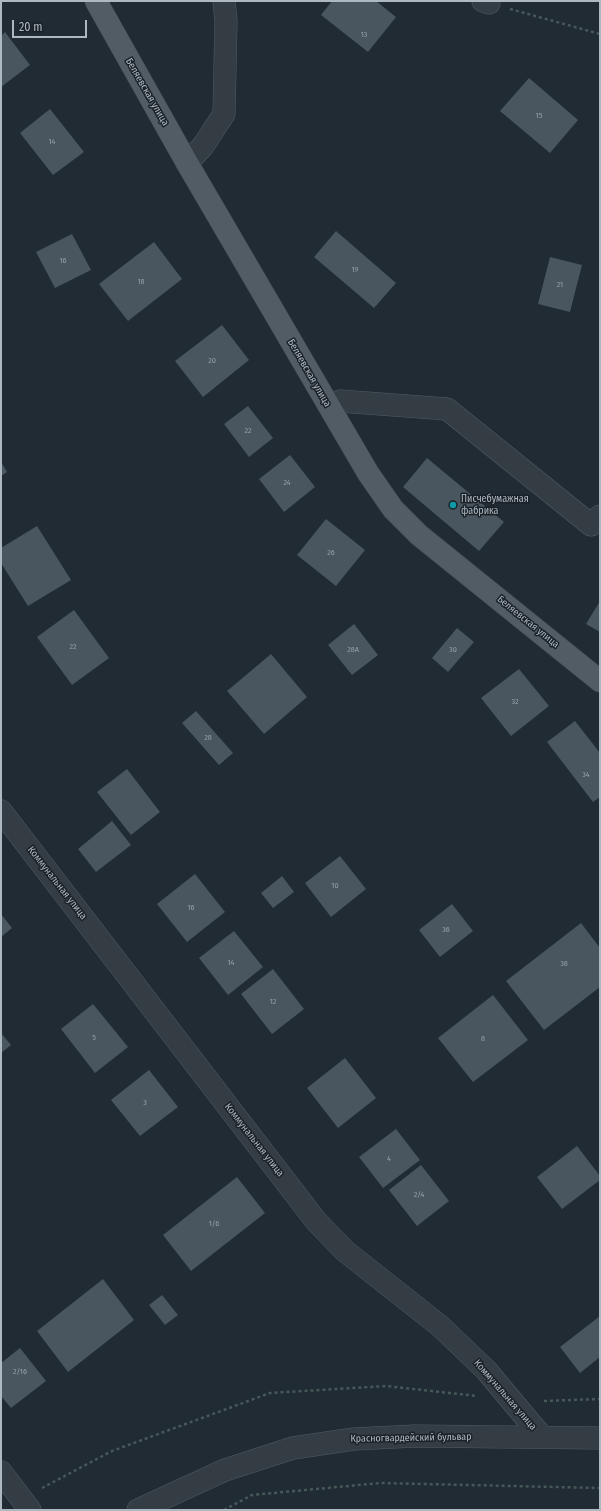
<!DOCTYPE html>
<html>
<head>
<meta charset="utf-8">
<style>
  body { margin:0 }
  #map { position:relative; width:601px; height:1511px; overflow:hidden; background:#212b33; font-family:"Fira Sans Condensed",sans-serif }
  canvas { display:block }
  .frame { position:absolute; inset:0; border:2px solid #aeb8c1; pointer-events:none }
  .scale { position:absolute; left:12px; top:20px; width:75px; height:18px; box-sizing:border-box; border:2px solid #aeb8c1; border-top:0; padding-left:5px; font-size:12px; line-height:14px; white-space:nowrap; color:#aeb8c1; -webkit-text-stroke:3px #1a2228; paint-order:stroke }
</style>
</head>
<body>
<div id="map">
<canvas width="601" height="1511"></canvas>
<div class="frame"></div>
<div class="scale">20 m</div>
</div>
<script>
const context = document.querySelector('canvas').getContext('2d');
context.lineJoin = 'round';
function fillPath(path, color) { context.fillStyle = color; context.fill(path, 'evenodd'); }
function stroke(path, color, width, dash) { context.strokeStyle = color; context.lineWidth = width; context.lineCap = dash ? 'butt' : 'round'; context.setLineDash(dash || []); context.stroke(path); }
function write(font, color, halo, rows, align = 'center') {
  context.font = font + ' "Fira Sans Condensed",sans-serif'; context.lineWidth = 3; context.setLineDash([]); context.textBaseline = 'middle'; context.strokeStyle = halo; context.fillStyle = color; for (const [text, x, y, turn = 0] of rows) {
    context.save(); context.translate(x, y); context.rotate((+turn || 0) * Math.PI / 180); context.textAlign = isNaN(turn) ? turn : align; if (halo) context.strokeText(text, 0, 0); context.fillText(text, 0, 0); context.restore();
  }
}
fillPath(new Path2D(`
  M332 1H376L396 17 368 52 321 15Z
  M5 32 30 65 1 87V36Z
  M529 78 578 120 550 153 500 111Z
  M50 109 84 152 53 175 20 133Z
  M336 231 396 283 374 308 314 257Z
  M72 234 91 270 55 288 36 252Z
  M154 242 182 279 128 321 99 284Z
  M550 257 582 265 570 312 538 304Z
  M222 325 249 360 203 397 175 361Z
  M248 406 273 438 249 457 224 424Z
  M290 455 315 487 284 512 259 479Z
  M427 458 504 522 479 551 403 487Z
  M1 462 7 472 1 476Z
  M326 519 365 550 336 586 297 555Z
  M37 526 71 580 28 606 1 563V548Z
  M600 601V632L586 624Z
  M74 610 109 658 72 685 37 637Z
  M354 624 378 655 352 675 328 645Z
  M457 628 474 642 448 672 432 658Z
  M271 654 307 697 264 734 227 691Z
  M519 669 549 706 511 736 481 698Z
  M196 711 233 753 219 765 182 723Z
  M575 721 600 753V797L593 802 547 742Z
  M127 769 160 812 131 835 97 792Z
  M112 821 131 845 96 872 78 849Z
  M340 856 366 889 331 917 305 883Z
  M195 874 225 912 187 942 157 904Z
  M282 876 294 892 273 908 261 893Z
  M452 904 473 931 440 957 419 930Z
  M1 914 12 928 1 937Z
  M581 923 600 948V987L544 1030 506 981Z
  M234 931 263 967 228 995 199 958Z
  M273 969 304 1009 272 1034 241 994Z
  M493 995 528 1040 473 1082 438 1038Z
  M93 1004 128 1047 95 1073 61 1029Z
  M1 1033 11 1045 1 1053Z
  M345 1058 376 1098 338 1128 307 1088Z
  M149 1070 178 1107 140 1136 111 1100Z
  M396 1129 420 1160 383 1188 359 1157Z
  M577 1146 600 1176V1180L562 1209 537 1177Z
  M421 1165 449 1201 417 1226 389 1190Z
  M237 1177 265 1213 191 1271 163 1235Z
  M103 1279 134 1320 68 1372 37 1331Z
  M162 1295 178 1315 165 1325 149 1305Z
  M600 1316V1357L580 1373 560 1347Z
  M20 1348 46 1381 11 1408 1 1396V1363Z`), '#49565f');
const minor = new Path2D(`
  M483 1 489 3
  M187 163 203 146 224 114 226 21 224 1
  M340 401 447 409 591 525 600 516
  M1 811 316 1221 345 1251 440 1326 486 1370 542 1437
  M1 1472 30 1510
  M138 1510 225 1470 293 1448 354 1439 415 1436 600 1438`);
const major = new Path2D(`
  M96 1 187 163 368 473 393 509 419 535 600 681`);
stroke(minor, '#515b62', 23);
stroke(major, '#3d464d', 23);
stroke(new Path2D(`
  M510 9 600 34
  M544 1401 600 1399
  M42 1488 112 1451 270 1393 386 1386 477 1396
  M224 1510 252 1495 380 1483 600 1488`), '#465858', 2.5, [3, 3]);
stroke(minor, '#343d44', 22);
stroke(major, '#525c64', 22);
for (const [x, y, r, color] of [
  [453,505,4,"#0f9aa8"]
]) { const dot = new Path2D(); dot.arc(x, y, r, 0, 2 * Math.PI); context.fillStyle = color; context.fill(dot); stroke(dot, '#1a2228', 1.5); }
write('8px', '#95a0a8', null, [
  ["13",364,35],
  ["15",539,116],
  ["14",52,142],
  ["16",63,261],
  ["19",355,270],
  ["18",141,282],
  ["21",560,285],
  ["20",212,361],
  ["22",248,431],
  ["24",287,483],
  ["26",331,553],
  ["22",73,647],
  ["28А",353,650],
  ["30",453,650],
  ["32",515,702],
  ["28",208,738],
  ["34",586,775],
  ["10",335,886],
  ["16",191,908],
  ["36",446,930],
  ["14",231,963],
  ["38",564,964],
  ["12",273,1002],
  ["5",94,1038],
  ["8",483,1039],
  ["3",145,1103],
  ["4",389,1159],
  ["2/4",419,1195],
  ["1/6",214,1224],
  ["2/16",20,1372]
]);
write('10px', '#aeb8c1', '#1a2228', [
  ["Беляевская улица",147,92,60],
  ["Беляевская улица",309,373,60],
  ["Беляевская улица",528,622,39],
  ["Коммунальная улица",57,883,52],
  ["Коммунальная улица",254,1140,52],
  ["Коммунальная улица",505,1395,49],
  ["Красногвардейский бульвар",411,1438,-1]
]);
write('10px', '#aeb8c1', '#1a2228', [
  ["Писчебумажная",461,499],
  ["фабрика",461,511]
], 'left');
</script>
</body>
</html>
